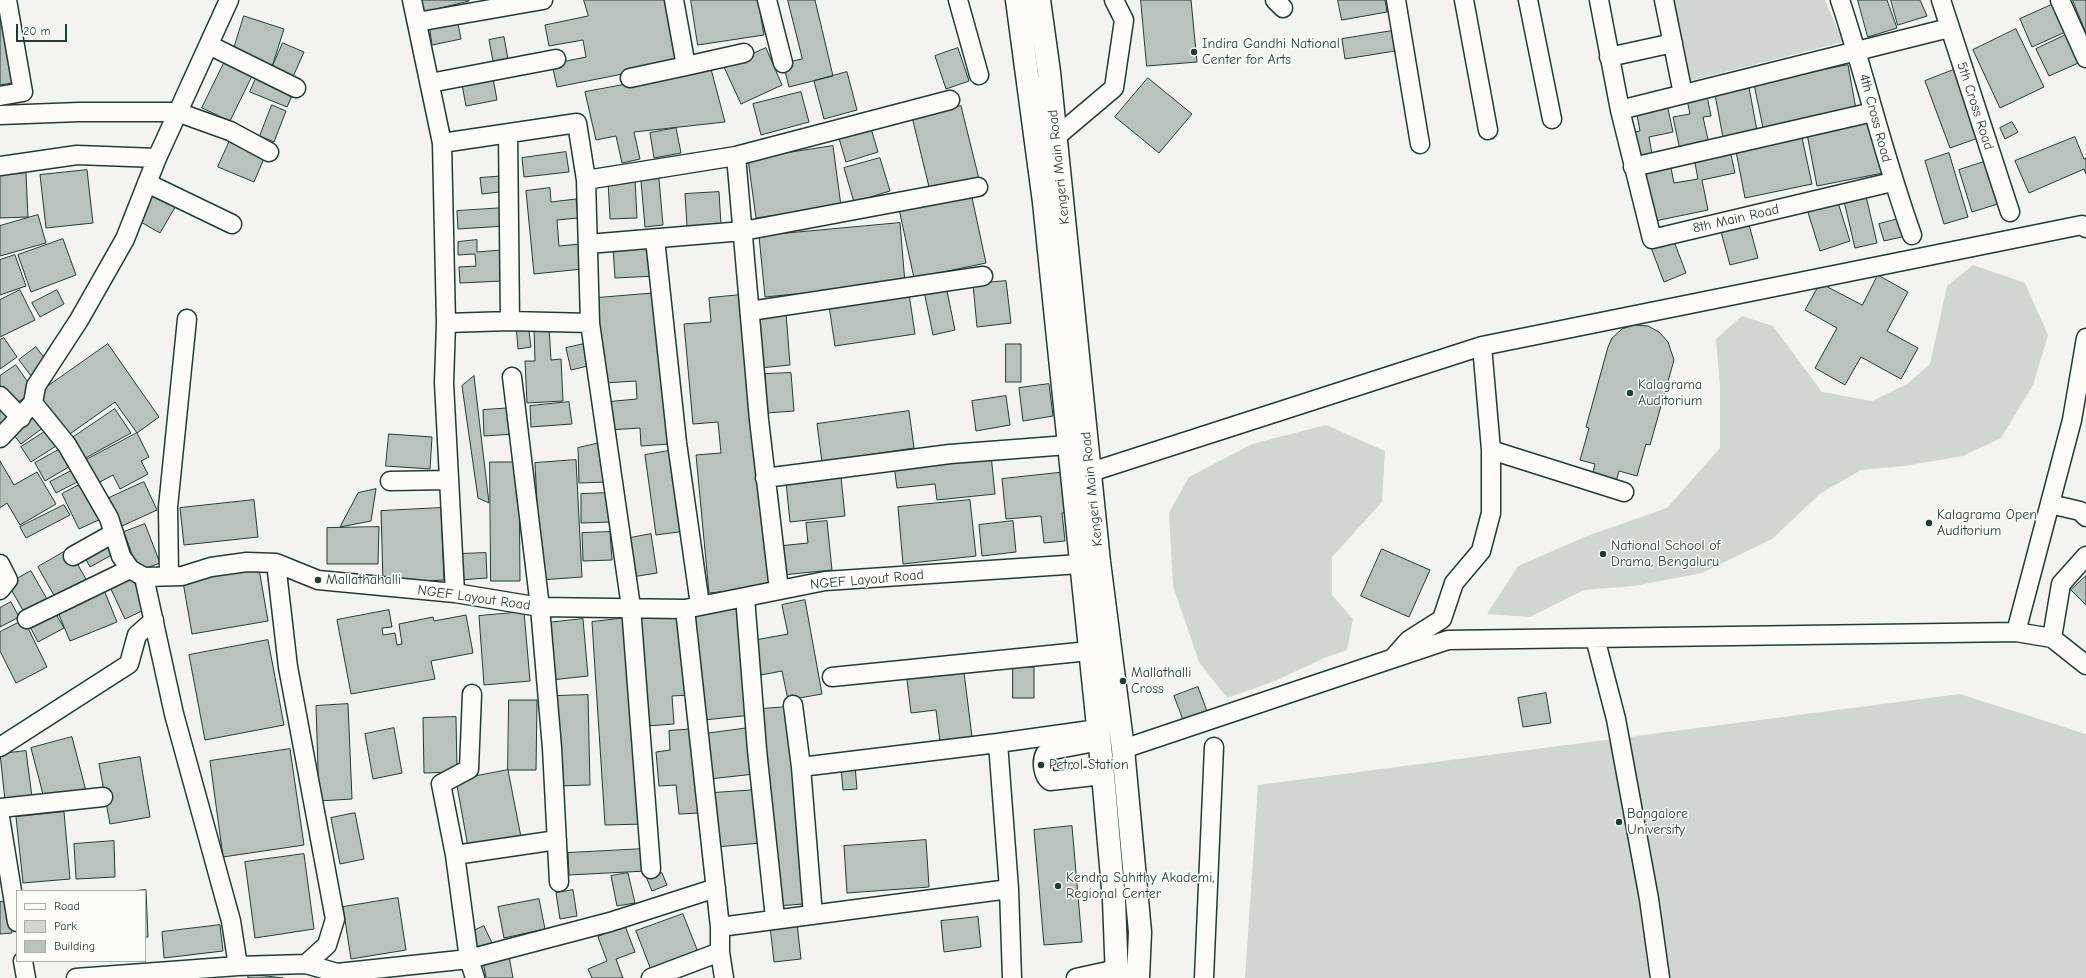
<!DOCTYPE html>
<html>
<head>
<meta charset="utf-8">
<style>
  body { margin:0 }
  #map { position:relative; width:2086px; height:978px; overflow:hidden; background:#f4f4ef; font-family:"Comic Neue",sans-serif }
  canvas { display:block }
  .legend { position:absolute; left:16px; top:890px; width:130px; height:72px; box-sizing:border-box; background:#fdfcf7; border:1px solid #a4b0a9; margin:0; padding:5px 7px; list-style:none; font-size:12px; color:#1f3d34 }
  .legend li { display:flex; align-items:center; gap:8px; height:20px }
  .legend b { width:20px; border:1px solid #a4b0a9 }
  .scale { position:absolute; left:16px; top:24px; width:51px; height:18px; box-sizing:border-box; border:2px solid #1f3d34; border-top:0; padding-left:5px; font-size:12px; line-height:14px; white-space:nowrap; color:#1f3d34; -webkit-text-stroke:3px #fdfcf7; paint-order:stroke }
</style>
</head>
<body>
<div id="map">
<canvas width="2086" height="978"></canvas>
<ul class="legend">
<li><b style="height:5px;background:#fdfcf7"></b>Road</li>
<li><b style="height:11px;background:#d1d6d1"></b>Park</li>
<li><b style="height:11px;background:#b9c1bb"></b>Building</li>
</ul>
<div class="scale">20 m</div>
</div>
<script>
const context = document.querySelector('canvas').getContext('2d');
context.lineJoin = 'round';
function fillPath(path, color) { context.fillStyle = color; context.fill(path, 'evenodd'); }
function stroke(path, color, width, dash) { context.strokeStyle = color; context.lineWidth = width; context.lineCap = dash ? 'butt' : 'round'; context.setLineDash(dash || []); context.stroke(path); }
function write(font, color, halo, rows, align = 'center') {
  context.font = font + ' "Comic Neue",sans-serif'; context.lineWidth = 3; context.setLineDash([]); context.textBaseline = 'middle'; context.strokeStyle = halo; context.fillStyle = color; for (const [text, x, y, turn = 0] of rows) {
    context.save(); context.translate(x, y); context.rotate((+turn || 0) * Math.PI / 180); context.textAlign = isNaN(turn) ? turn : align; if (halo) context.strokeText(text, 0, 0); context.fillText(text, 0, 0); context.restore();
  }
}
fillPath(new Path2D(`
  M1672 0H1825L1843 42 1690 81Z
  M1973 265 2025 283 2048 335 2033 385 2001 438 1963 456 1904 466 1861 470 1821 493 1772 539 1702 573 1634 586 1584 590 1530 617 1487 614 1518 566 1587 536 1667 508 1720 448V387L1716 339 1742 316 1773 326 1822 392 1872 401 1907 384 1930 364 1947 286Z
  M1326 425 1385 451 1382 502 1332 557V595L1353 619 1347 650 1324 658 1275 681 1227 698 1199 662 1173 586 1169 513 1189 477 1252 444Z
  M1960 694 2086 734V978H1245L1258 785Z`), '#d1d6d1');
const building = new Path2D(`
  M421 0H469V1L424 12Z
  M584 0H666L678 63 557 87 552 64 586 57 583 40 549 46 545 25 588 16Z
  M691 0H758L764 35 698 45Z
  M788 0H815L833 76 789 87 783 63 802 59Z
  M1141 0H1191L1197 62 1147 66Z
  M1338 0H1385L1387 12 1342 20Z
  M1858 0H1887L1897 28 1868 37Z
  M1891 0H1920L1927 16 1898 25Z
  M2073 0H2086V33Z
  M2058 2 2070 30 2032 47 2020 19Z
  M5 12 18 82 0 85V13Z
  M244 16 284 29 272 67 232 55Z
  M457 19 461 39 432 45 429 24Z
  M2016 29 2044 87 2000 108 1973 50Z
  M1392 31 1395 51 1345 59 1342 39Z
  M2070 33 2083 61 2049 76 2036 49Z
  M504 37 508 59 493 61 489 40Z
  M283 43 304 52 292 79 271 70Z
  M766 48 782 85 741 104 724 67Z
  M958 48 969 81 946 89 935 56Z
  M226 59 254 72 230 121 202 108Z
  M1848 65 1856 109 1763 128 1754 84Z
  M711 69 725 122 634 132 640 159 622 163 616 136 596 140 585 92Z
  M1956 69 1981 137 1950 148 1925 81Z
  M847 72 857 110 824 119 814 81Z
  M492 73 497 100 466 106 461 79Z
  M257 76 294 91 287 107 250 92Z
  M1148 78 1192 114 1159 153 1115 117Z
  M1748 82 1758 136 1724 143 1714 89Z
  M1706 91 1711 116 1703 117 1709 144 1680 150 1673 117 1690 114 1686 95Z
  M801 92 809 122 761 135 753 104Z
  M1667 104 1673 132 1649 137 1653 160 1636 163 1630 133 1640 131 1636 110Z
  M272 105 286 111 274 142 260 136Z
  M961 106 979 179 930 191 912 117Z
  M1872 121 1883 173 1817 186 1807 134Z
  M2012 122 2018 132 2005 139 2000 128Z
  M870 125 878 152 846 162 838 135Z
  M676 128 681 153 654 158 650 133Z
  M1801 133 1812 184 1745 198 1735 146Z
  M2075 137 2084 159 2086 158V174L2084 169 2029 193 2015 161Z
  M230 140 265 156 254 182 218 167Z
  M833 146 841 206 756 218 748 159Z
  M1730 150 1735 173 1702 180 1708 210 1655 221 1644 168 1670 163 1674 183 1698 179 1694 158Z
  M566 152 569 172 524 177 522 158Z
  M1949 153 1968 217 1944 224 1925 161Z
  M880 158 890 191 854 202 844 168Z
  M1987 161 2001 203 1972 212 1959 170Z
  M87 170 93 223 46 228 40 175Z
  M26 173 28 217 0 218V175Z
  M506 176 508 191 482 194 480 178Z
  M635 179 637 218 610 219 608 180Z
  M659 179 663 225 645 227 641 181Z
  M550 188 551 202 576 199 578 218 557 220 559 246 580 244 582 269 534 274 526 191Z
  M155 192 177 204 160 233 139 221Z
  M719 192 721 225 687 227 685 194Z
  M1865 192 1877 243 1855 248 1843 197Z
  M971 193 986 263 914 278 899 209Z
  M1836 196 1850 241 1820 251 1806 206Z
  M504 208 505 226 458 229 457 211Z
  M38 215 46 243 0 256V226Z
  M1902 218 1906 236 1884 241 1879 224Z
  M1748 221 1758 258 1730 265 1720 228Z
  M900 223 905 283 765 297 759 236Z
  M1672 236 1686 273 1664 282 1650 245Z
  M63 239 76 275 31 292 18 255Z
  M477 240V252L501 250 503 281 460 283 459 267 476 266 475 254 458 255V242Z
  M654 245 656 276 615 278 613 247Z
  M15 255 26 286 0 295V260Z
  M1878 275 1908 292 1887 331 1918 348 1901 379 1861 357 1845 385 1815 368 1837 328 1805 310 1820 283 1862 305Z
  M1006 281 1011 323 977 327 973 284Z
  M946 286 955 330 933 335 924 291Z
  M20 290 35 320 0 337V300Z
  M57 290 64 304 40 317 32 303Z
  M658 293 669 444 641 446 640 428 609 430 605 402 637 399 636 381 604 383 597 298Z
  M909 294 915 334 835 346 829 306Z
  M741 295 769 587 709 593 696 455 721 453 718 422 693 424 684 324 711 322 709 298Z
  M786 312 790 365 760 368 756 315Z
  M528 323 531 347 518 349 516 324Z
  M1635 325 1648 326 1659 332 1668 342 1674 360 1650 445 1646 444 1637 476 1619 471 1616 482 1592 476 1595 464 1580 460 1589 428 1586 427 1608 347 1612 338 1622 329Z
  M549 327 551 360 561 359 563 401 527 403 525 361H535L534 328Z
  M4 338 17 357 0 369V340Z
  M108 344 159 417 137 433 115 402 67 436 37 394Z
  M584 344 588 366 571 370 566 348Z
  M1006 344H1021V382H1006Z
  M36 347 46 360 34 380 19 360Z
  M16 365 34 391 11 407 0 390V376Z
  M791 373 794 411 767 413 765 374Z
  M474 376 489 503 478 498 462 386Z
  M1049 384 1053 416 1023 421 1019 388Z
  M1006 396 1010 425 976 431 972 401Z
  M0 398 15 418 0 429Z
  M569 402 572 424 531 427 530 406Z
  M513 408 514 434 484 436 483 410Z
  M115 409 131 433 82 460 72 438Z
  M909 411 914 448 822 462 817 424Z
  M36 417 44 427 21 444 13 434Z
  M46 431 56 446 31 462 21 447Z
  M137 433 149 457 141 461 148 474 120 489 113 475 98 483 86 460Z
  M389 434 432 437 430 469 386 466Z
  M600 443 607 482 579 483 578 448Z
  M62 448 72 465 45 481 35 463Z
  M674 450 686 531 656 535 645 455Z
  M991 455 995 494 937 500 935 484 897 488 894 465Z
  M576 460 582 577 541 580 535 463Z
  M0 461 14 485 37 472 56 504 20 525 7 503 0 508Z
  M490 462H519L520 581H491Z
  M75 469 81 480 56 493 50 482Z
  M1067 472 1071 512 1062 513 1065 541 1044 543 1041 516 1006 519 1002 479Z
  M841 477 845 516 790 522 786 482Z
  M85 482 103 518 79 529 62 494Z
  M144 482 157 510 122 526 109 498Z
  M376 489 371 521 340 527 358 493Z
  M611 493 612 522 581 523V494Z
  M254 500 258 537 184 545 180 508Z
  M970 500 976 556 903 564 898 507Z
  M64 505 70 515 26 538 20 527Z
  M441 508 444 580 383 583 381 511Z
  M827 521 832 570 782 575 779 546 808 543 806 523Z
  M1013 521 1016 552 982 556 979 525Z
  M145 524 160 563 138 571 124 532Z
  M379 527 378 564H327V528Z
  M610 532 612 560 583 561 582 533Z
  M651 534 657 573 632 577 625 539Z
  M109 539 117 552 90 567 83 554Z
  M69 549 87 581 56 599 38 567Z
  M1382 549 1430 570 1409 617 1361 596Z
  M486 553 487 578 460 580 458 554Z
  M258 563 268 621 192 634 182 576Z
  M31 571 47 599 24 612 8 584Z
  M131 575 146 609 125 619 109 585Z
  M2086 576V605L2071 590Z
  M104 590 117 622 70 641 57 610Z
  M805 600 822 694 788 700 782 671 761 675 755 640 788 634 782 605Z
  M11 602 19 617 0 627V608Z
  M741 607 752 715 704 720 692 613Z
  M53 609 64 628 38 642 28 623Z
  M389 610 392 627 382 628 383 635 395 633 397 645 402 644 399 624 433 617 434 621 466 615 473 653 431 661 435 679 351 694 337 620Z
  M524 612 530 681 484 685 479 616Z
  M684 614 690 695 672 696 674 724 647 726 638 617Z
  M627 618 645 824 605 825 592 622Z
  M583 619 588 676 551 680 546 623Z
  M24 620 47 667 16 683 0 651V632Z
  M268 640 284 725 205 740 189 655Z
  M963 664 972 737 940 742 936 710 911 713 906 672Z
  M1013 667H1034V698H1013Z
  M1198 687 1207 711 1183 720 1174 696Z
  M1546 693 1551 723 1523 727 1518 698Z
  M588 695 590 785 557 786 555 696Z
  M509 700H537L536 770H508Z
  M348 704 352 799 319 801 316 706Z
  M788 707 803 904 777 906 761 709Z
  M456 717 457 772 424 773 423 718Z
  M394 728 402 773 373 779 365 734Z
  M749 728 755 774 709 779 704 734Z
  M695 729 701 813 679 814 676 785 659 786 656 752 670 750 669 731Z
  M72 737 86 791 45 802 31 748Z
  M290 749 304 845 223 857 210 761Z
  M26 751 32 797 5 800 0 754Z
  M140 757 150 817 110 824 99 764Z
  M855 766 857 789 843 790 841 768Z
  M508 770 521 837 468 847 456 780Z
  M757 790 761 843 716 847 713 793Z
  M64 812 70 879 23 883 16 817Z
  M355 813 364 859 340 864 331 818Z
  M1072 826 1082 942 1044 945 1034 830Z
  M926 840 929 887 847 893 844 846Z
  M114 841 115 877 76 879 74 844Z
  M644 849 646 871 569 875 568 853Z
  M304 854 314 929 255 938 245 862Z
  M628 873 635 903 617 906 611 876Z
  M662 873 667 885 652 891 647 879Z
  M146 890 148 937H145V891H131Z
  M573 890 577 916 560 919 556 893Z
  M398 898 406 950 351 959 343 907Z
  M539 899 545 929 504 938 498 907Z
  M8 901 12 933 0 934V902Z
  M683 914 698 952 651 970 636 931Z
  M978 917 981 947 944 952 941 921Z
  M797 923 801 959 774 962 770 926Z
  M220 925 223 951 164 958 162 932Z
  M484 926 492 943 478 950 469 933Z
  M625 926 635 952 616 959 623 978H592L588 969 607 961 598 937Z
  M509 956 513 978H486L483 961Z
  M249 974 283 978H248Z`);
fillPath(building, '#b9c1bb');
stroke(building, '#1f3d34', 1);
const minor = new Path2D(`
  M412 0 442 143 446 323 444 383 455 593
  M767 0 783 63
  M958 0 979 75
  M1275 0 1283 8
  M1396 0 1420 144
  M1464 0 1488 130
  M1528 0 1552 119
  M1599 0 1620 110
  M1664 0 1683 94
  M1840 0C1866 78 1884 158 1912 235
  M1941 0 2010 212
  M2060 0 2086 58
  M417 22 543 0
  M209 45 296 88
  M1609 57 1673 43
  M686 66 744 53
  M630 78 686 66 674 0
  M430 83 556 59
  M0 96 23 92 7 0
  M0 115 79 112H177L230 131 269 152
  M508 133 510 321
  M1056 137 1114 88 1124 20 1114 0
  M442 143 577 123 586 180 590 323 510 321 446 323
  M736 156 759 420 779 590
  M0 166 77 155 157 158
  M1633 167 1873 112
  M586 180 736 156 950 100
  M1892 182 1652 239 1620 110 1949 28
  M147 183 232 224
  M655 239 677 443 700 605
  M588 244 743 231 978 187
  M750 311 983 276
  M590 323 631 607 651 869
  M512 377 540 607 552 748 559 882
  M0 396 21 418
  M33 403 67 445 109 518 121 556 130 569 144 577 182 576 211 567 247 562 276 563
  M0 438 33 403 36 386 79 320 125 239 157 158 229 0
  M1491 450 1624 492
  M1091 472 1482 346 2082 225 2086 228
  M765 478 950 454 1068 445
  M390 481 449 480
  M2050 504 2080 511 2086 517
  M73 556 114 533
  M0 564 8 580 0 590
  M169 576 168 507 187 319
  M144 577 174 714 231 921 238 966
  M745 597 757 750 775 918
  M685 609 720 927
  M27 619 130 569
  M2016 632 2052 638 2086 665
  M1595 638 1616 719 1649 899 1660 978
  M2052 638 2061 584 2086 556
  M1393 658 1409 640 1442 619 1454 583 1481 551 1491 513V450L1482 346
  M832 677 1089 651
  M472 694 469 769 441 784 455 855 469 959 610 922 716 888
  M793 705 801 767
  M1100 741 1053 750 1045 754C1041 762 1043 776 1050 781L1103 775
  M0 747 129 664 137 635 154 620
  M1123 749 1448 640 2016 632 2072 420 2086 338
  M0 808 103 797
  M0 817 17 922
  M455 855 557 840
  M813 915 801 767 998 743
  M720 952 724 978
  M23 961 26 978
  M306 964 337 973 469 959 475 978
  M76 978 238 966 306 964 327 945 335 919 288 667 276 563 318 580 455 593 540 607 685 609 825 581 1095 563
  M651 978 720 952V927L1009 889
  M1012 978 1009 889 998 743 1098 729
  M1076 978 1117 969
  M1204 978 1214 747`);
const major = new Path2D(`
  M1017 0 1044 202 1103 775 1114 900 1117 978
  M1039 0 1049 72 1099 562 1123 749 1140 932 1138 978`);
stroke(minor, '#1f3d34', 21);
stroke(major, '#1f3d34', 25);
stroke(minor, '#fdfcf7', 18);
stroke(major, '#fdfcf7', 22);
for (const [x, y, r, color] of [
  [1194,52,4,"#1f3d34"],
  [1630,393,4,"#1f3d34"],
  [1929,523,4,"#1f3d34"],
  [1603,554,4,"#1f3d34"],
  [318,580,4,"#1f3d34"],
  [1123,681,4,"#1f3d34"],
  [1041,765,4,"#1f3d34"],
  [1619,822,4,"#1f3d34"],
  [1058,886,4,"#1f3d34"]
]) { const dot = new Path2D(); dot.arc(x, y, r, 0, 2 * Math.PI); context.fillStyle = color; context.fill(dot); stroke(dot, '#fdfcf7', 1.5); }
write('14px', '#1f3d34', '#fdfcf7', [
  ["Indira Gandhi National",1202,44],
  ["Center for Arts",1202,60],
  ["Kalagrama",1638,385],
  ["Auditorium",1638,401],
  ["Kalagrama Open",1937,515],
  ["Auditorium",1937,531],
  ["National School of",1611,546],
  ["Drama, Bengaluru",1611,562],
  ["Mallathahalli",326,580],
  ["Mallathalli",1131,673],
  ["Cross",1131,689],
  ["Petrol Station",1049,765],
  ["Bangalore",1627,814],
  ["University",1627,830],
  ["Kendra Sahithy Akademi,",1066,878],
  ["Regional Center",1066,894]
], 'left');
write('14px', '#1f3d34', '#fdfcf7', [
  ["5th Cross Road",1975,106,72],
  ["4th Cross Road",1875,118,75],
  ["Kengeri Main Road",1059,167,-96],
  ["8th Main Road",1736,219,-13],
  ["Kengeri Main Road",1092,489,-96],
  ["NGEF Layout Road",867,580,-5],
  ["NGEF Layout Road",474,598,8]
]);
</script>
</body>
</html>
